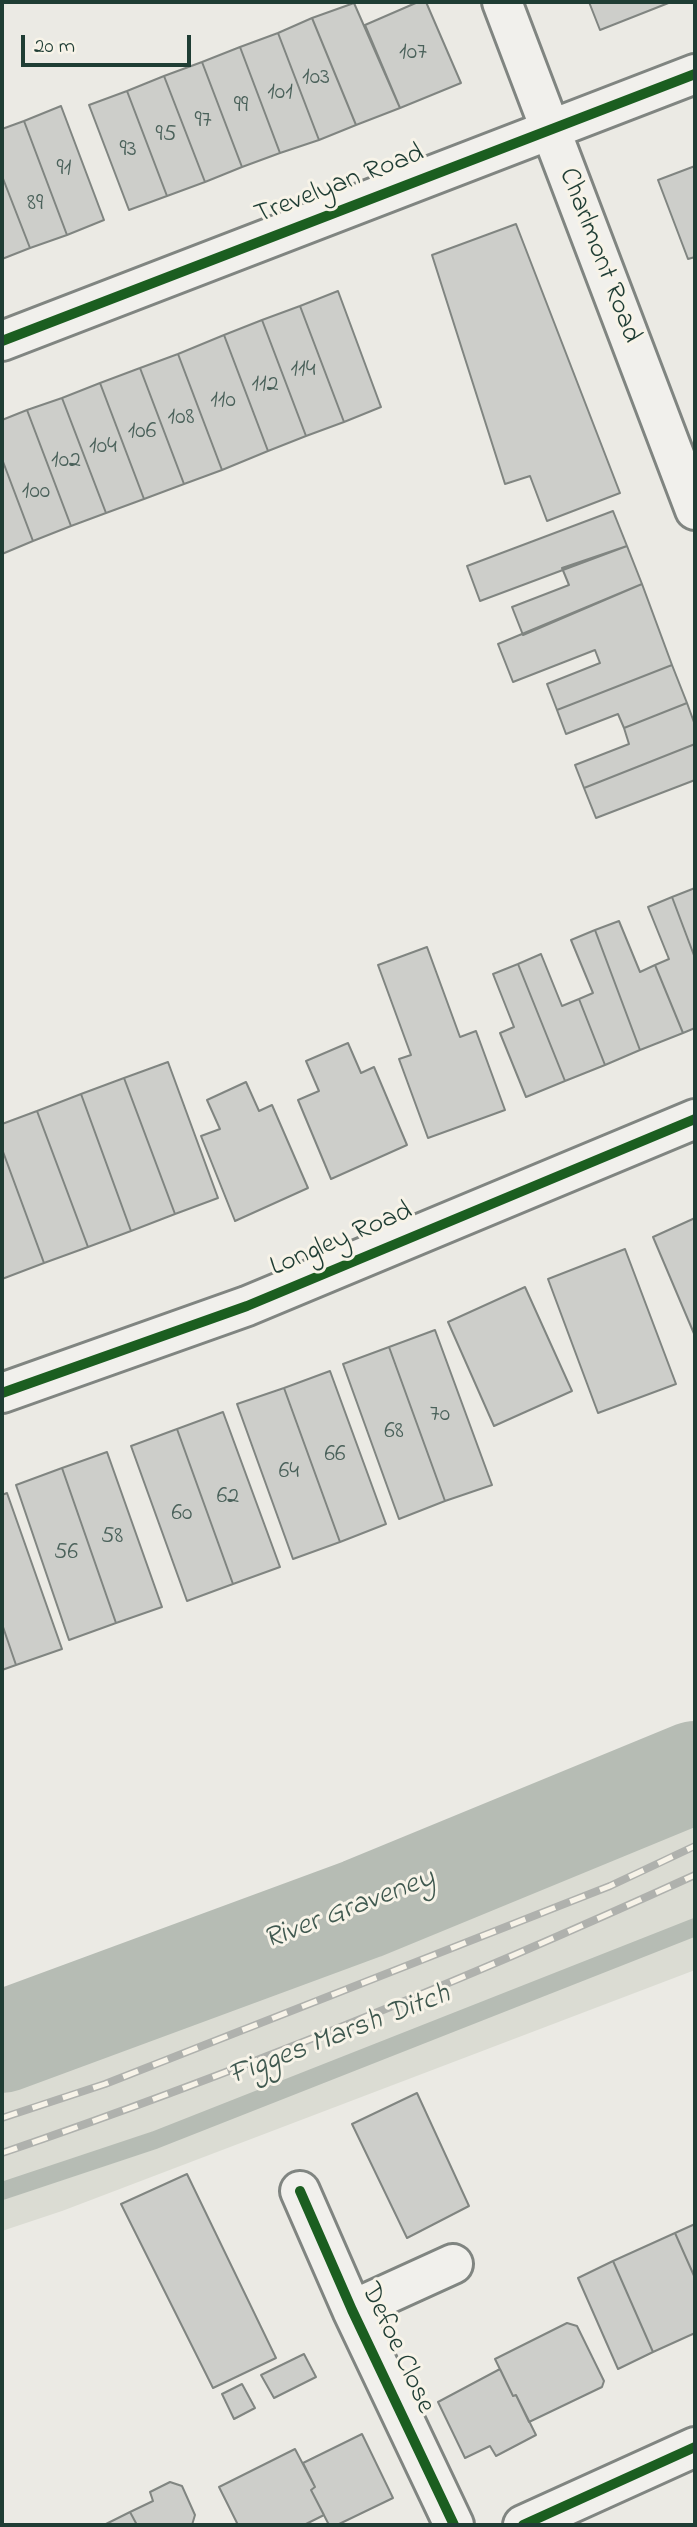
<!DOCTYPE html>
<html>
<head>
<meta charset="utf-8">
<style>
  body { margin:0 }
  #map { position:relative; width:697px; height:2527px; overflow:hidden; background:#ebeae4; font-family:"Indie Flower",sans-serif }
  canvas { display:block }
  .frame { position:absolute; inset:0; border:4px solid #1f3d34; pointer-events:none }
  .scale { position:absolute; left:21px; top:35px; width:170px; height:32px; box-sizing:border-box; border:4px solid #1f3d34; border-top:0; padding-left:9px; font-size:21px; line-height:24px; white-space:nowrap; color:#1f3d34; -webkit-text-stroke:5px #f7f3e8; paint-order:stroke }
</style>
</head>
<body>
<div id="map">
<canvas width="697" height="2527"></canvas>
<div class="frame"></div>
<div class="scale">20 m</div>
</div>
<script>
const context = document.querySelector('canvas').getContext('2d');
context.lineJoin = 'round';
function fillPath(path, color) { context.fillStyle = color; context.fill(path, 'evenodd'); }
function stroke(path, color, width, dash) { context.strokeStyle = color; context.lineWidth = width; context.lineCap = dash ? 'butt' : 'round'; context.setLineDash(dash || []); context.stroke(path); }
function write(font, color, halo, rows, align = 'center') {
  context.font = font + ' "Indie Flower",sans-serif'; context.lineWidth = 6; context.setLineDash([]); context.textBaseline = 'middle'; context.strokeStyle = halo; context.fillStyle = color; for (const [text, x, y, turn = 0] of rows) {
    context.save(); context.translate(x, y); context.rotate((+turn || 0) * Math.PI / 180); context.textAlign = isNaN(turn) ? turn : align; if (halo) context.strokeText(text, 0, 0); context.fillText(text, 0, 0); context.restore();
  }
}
fillPath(new Path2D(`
  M695 1735V1970L62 2211 2 2231V2014L307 1900Z`), '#dbdcd3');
stroke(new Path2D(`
  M2 2191 155 2140 695 1927`), '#b6bcb4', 18);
stroke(new Path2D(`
  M2 2042 362 1909 695 1772`), '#b6bcb4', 102);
const building = new Path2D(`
  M418 2H426L461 83 400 108 365 25Z
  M589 2H671L600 30Z
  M354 3 400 108 356 125 312 18Z
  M312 18 356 125 319 140 278 33Z
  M278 33 319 140 280 153 240 47Z
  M240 47 280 153 242 167 202 62Z
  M202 62 242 167 205 182 164 76Z
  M164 76 205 182 167 196 127 91Z
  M127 91 167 196 129 210 89 105Z
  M61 106 104 220 67 235 24 121Z
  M24 121 67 235 30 248 2 176V129Z
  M695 166V257L688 259 658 180Z
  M2 176 30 248 2 259Z
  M516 224 620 493 547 521 530 476 505 484 432 255Z
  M338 291 381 407 344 422 300 306Z
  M300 306 344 422 306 436 262 320Z
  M262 320 306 436 268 451 224 335Z
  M224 335 268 451 222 470 178 354Z
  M178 354 222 470 184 484 140 368Z
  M140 368 184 484 144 499 100 383Z
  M100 383 144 499 106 513 62 398Z
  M62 398 106 513 71 526 27 410Z
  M27 410 71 526 33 541 2 459V420Z
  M2 459 33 541 2 554Z
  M613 511 627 546 480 601 467 566Z
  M627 546 642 584 523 635 512 607 569 585 562 568Z
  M642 584 672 665 557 710 547 684 600 663 595 650 513 682 498 644Z
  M672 665 687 703 624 728 618 714 566 734 557 710Z
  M687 703 695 725V744L584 788 575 765 629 744 624 728Z
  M695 744V780L596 818 584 788Z
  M695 888V958L672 897Z
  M672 897 695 958V1028L683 1033 655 965 669 959 648 907Z
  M619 921 640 972 655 965 683 1033 640 1050 595 930Z
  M595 930 640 1050 605 1065 579 999 593 993 571 940Z
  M427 947 460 1037 476 1031 505 1110 428 1138 399 1059 411 1055 378 965Z
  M541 954 562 1006 579 999 605 1065 565 1081 518 964Z
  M518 964 565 1081 526 1097 500 1033 514 1027 493 974Z
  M348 1043 361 1073 374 1067 407 1145 331 1179 298 1100 319 1091 306 1061Z
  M168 1062 218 1198 175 1214 124 1078Z
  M124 1078 175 1214 131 1231 81 1094Z
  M246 1082 259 1111 272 1105 308 1188 235 1221 201 1136 220 1129 207 1100Z
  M81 1094 131 1231 88 1247 37 1111Z
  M37 1111 88 1247 44 1263 2 1149V1124Z
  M2 1149 44 1263 2 1279Z
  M695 1218V1336L653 1237Z
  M625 1249 676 1384 598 1413 548 1279Z
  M525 1287 572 1391 494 1426 448 1322Z
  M435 1330 492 1485 445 1501 389 1347Z
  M389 1347 445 1501 399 1519 343 1364Z
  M330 1371 386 1524 340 1542 284 1388Z
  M284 1388 340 1542 293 1559 237 1404Z
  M223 1412 280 1567 233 1584 177 1429Z
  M177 1429 233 1584 187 1601 131 1446Z
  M107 1452 162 1607 116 1623 62 1468Z
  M62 1468 116 1623 69 1640 16 1485Z
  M7 1493 62 1649 16 1665 2 1624V1495Z
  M2 1624 16 1665 2 1670Z
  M417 2093 469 2206 407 2238 352 2124Z
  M187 2174 276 2358 213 2388 121 2204Z
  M695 2224V2278L675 2233Z
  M675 2233 695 2278V2333L653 2352 613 2261Z
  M613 2261 653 2352 618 2369 578 2278Z
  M567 2323 577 2326 604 2381 602 2387 529 2422 516 2395 513 2396 495 2359Z
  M304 2354 316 2377 274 2398 261 2375Z
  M500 2369 513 2396 516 2395 536 2435 496 2456 490 2446 465 2458 438 2402Z
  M242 2384 255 2408 234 2419 222 2394Z
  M362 2434 393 2498 337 2525H329L311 2490 315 2487 303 2463Z
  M295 2449 315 2487 311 2490 324 2515 304 2525H238L219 2487Z
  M170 2482 182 2486 195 2515 192 2525H137L130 2512 153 2501 150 2492Z
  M130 2512 137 2525H104Z`);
fillPath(building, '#cdceca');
stroke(building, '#808581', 2);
const minor = new Path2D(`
  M502 2 695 510
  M2 341 695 74
  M2 1393 247 1306 695 1119
  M300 2191 352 2310 454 2525
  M352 2310 453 2264
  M523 2525 695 2447`);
stroke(minor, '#808581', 44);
stroke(minor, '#f1f0ec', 38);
const rail = new Path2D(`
  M2 2118 105 2084 610 1886 695 1846
  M2 2153C237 2073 469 1978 695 1875`);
stroke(rail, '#afb1ad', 8);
stroke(rail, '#f7f3e8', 5, [16]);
stroke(new Path2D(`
  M2 341 695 74
  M2 1393 247 1306 695 1119
  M300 2191 352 2310 454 2525
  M523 2525 695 2447`), '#1b5e20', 10);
write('24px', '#4a615a', null, [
  ["107",413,54],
  ["103",316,79],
  ["101",280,94],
  ["99",241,107],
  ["97",203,122],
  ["95",166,136],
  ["93",128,151],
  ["91",64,170],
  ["89",35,205],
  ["114",303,371],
  ["112",265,386],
  ["110",223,402],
  ["108",181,419],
  ["106",142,433],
  ["104",103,448],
  ["102",66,462],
  ["100",36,493],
  ["70",440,1416],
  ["68",394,1433],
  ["66",335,1456],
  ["64",289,1473],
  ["62",228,1498],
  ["60",182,1515],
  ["58",112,1538],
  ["56",66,1554]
]);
write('28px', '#1f3d34', '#f7f3e8', [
  ["Trevelyan Road",340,186,-21],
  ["Charlmont Road",598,256,69],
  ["Longley Road",342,1241,-23],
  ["Defoe Close",396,2349,65]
]);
write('italic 30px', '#3f584f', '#f7f3e8', [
  ["River Graveney",350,1911,-21],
  ["Figges Marsh Ditch",340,2037,-21]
]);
</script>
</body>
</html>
